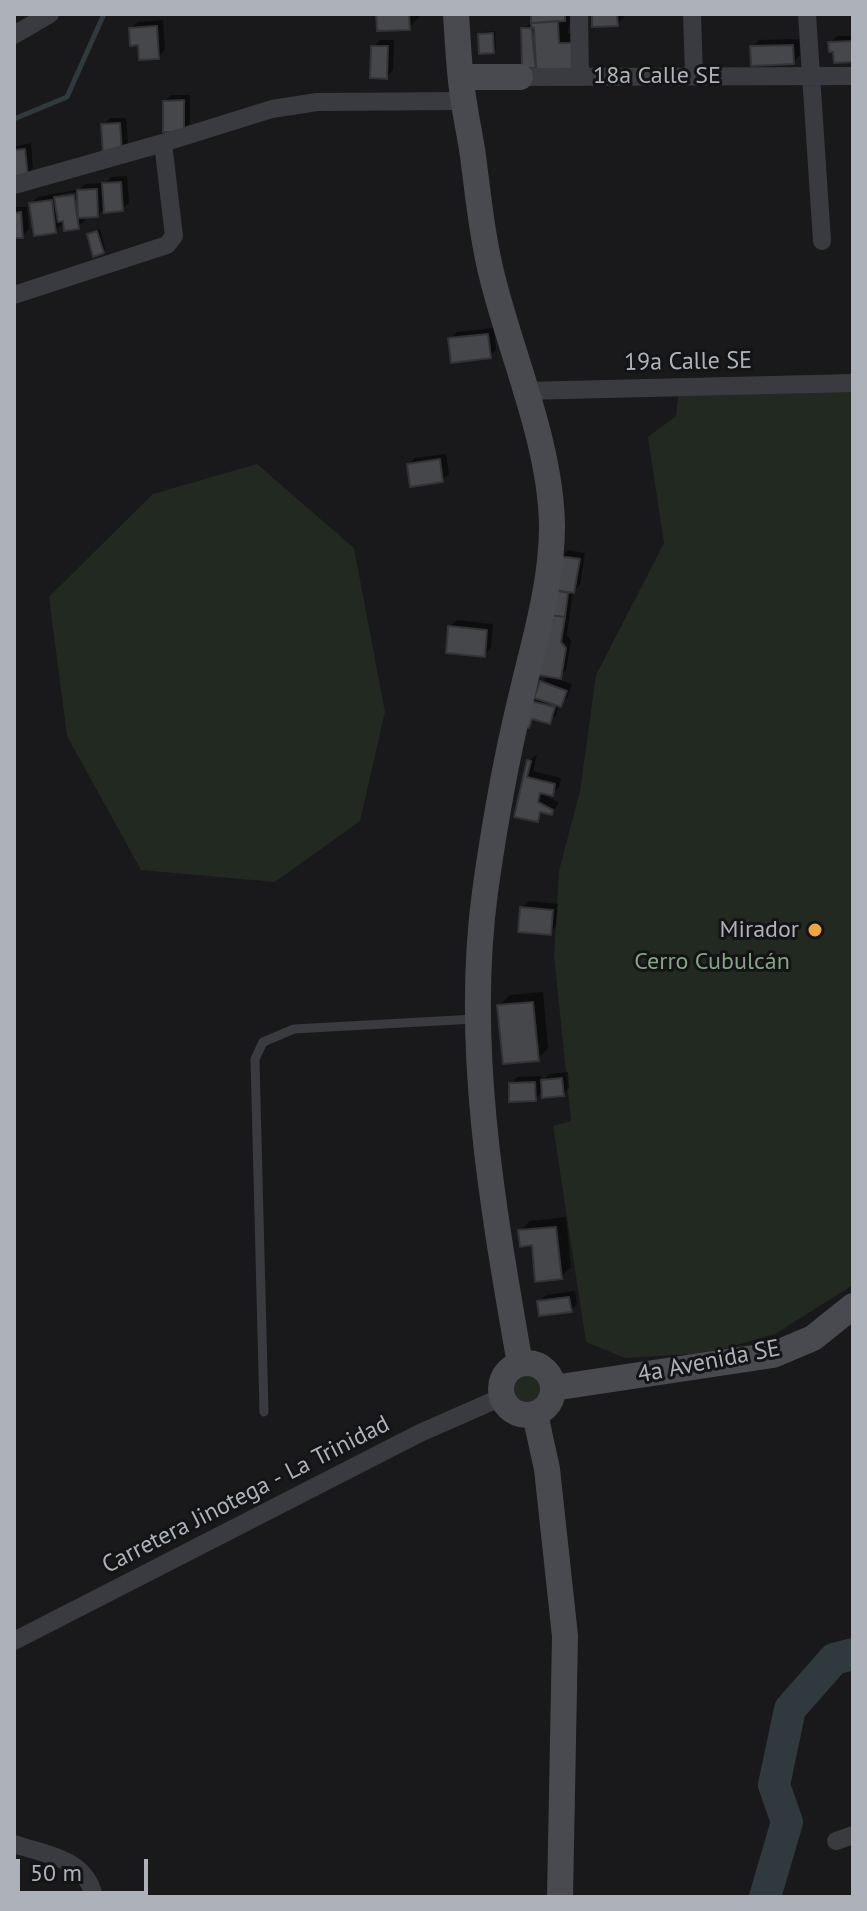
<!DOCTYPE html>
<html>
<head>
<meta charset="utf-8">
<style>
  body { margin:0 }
  #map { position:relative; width:867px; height:1911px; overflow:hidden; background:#19191b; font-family:"PT Sans",sans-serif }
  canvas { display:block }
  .frame { position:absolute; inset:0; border:16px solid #acb1ba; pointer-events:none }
  .scale { position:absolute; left:16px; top:1859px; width:132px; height:36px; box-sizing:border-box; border:4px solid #acb1ba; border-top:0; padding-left:10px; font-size:24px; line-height:28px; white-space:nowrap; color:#acb1ba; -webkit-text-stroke:6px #141416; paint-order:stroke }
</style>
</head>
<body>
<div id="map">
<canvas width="867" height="1911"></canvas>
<div class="frame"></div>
<div class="scale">50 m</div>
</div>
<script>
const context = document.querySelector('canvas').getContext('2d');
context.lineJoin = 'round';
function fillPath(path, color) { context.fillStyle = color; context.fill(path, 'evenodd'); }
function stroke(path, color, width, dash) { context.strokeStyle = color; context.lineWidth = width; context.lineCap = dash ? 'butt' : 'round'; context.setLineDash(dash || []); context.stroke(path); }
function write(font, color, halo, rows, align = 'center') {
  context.font = font + ' "PT Sans",sans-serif'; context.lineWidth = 6; context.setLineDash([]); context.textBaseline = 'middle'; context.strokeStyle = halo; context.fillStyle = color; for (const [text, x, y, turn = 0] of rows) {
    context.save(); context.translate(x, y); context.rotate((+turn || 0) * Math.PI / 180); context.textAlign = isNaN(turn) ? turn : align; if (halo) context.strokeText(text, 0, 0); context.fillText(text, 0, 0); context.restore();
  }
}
fillPath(new Path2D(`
  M853 388V1285L775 1334 709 1353 625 1358 586 1342 553 1126 571 1121 554 955 559 871 580 791 596 675 664 543 648 437 676 416 679 389Z
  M257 464 354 548 385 712 360 821 275 882 141 870 67 736 49 597 153 494Z
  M504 1389a23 23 0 1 1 46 0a23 23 0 1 1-46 0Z`), '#212921');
fillPath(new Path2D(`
  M378 14H419V17L409 28Z
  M533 14H570L568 34 584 33 585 58 523 29 533 22Z
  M594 14H624V17L617 24Z
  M163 20 165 50 158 57 140 43 131 28 138 22Z
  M495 31 496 49 493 51 480 34 483 32Z
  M837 36H853V60L830 43Z
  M799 39 800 55 793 62 752 47 759 40Z
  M380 40H394L393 70 386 77 373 47Z
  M171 95H190V123L183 130 165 101Z
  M110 118H126L128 144 121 150 103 125Z
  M31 143 33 168 27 174 14 175V147Z
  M127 176 129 203 122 209 106 207 98 215 85 216V220L78 227 65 221 55 231 31 203 38 197 80 189 85 184 103 183V186L111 177ZM84 191V195L61 198V194Z
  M16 207H27L29 229 22 236H14V209Z
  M100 229 105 249 103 252 89 234Z
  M494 328 496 349 490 356 450 339 457 332Z
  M446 454 449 474 442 480 409 464 415 458Z
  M568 550 585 553 580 585 573 591 567 635 571 641 566 670 558 679 572 684 567 698 559 704 556 715 550 721 536 718 529 726 523 724 535 695H537L542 682 549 675 562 557Z
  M457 620 493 624 491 648 484 655 450 627Z
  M537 754 533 771 561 778 559 787 552 793 537 791 559 803 551 813 544 811 537 820 517 815 529 761Z
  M529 901 558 904 556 926 550 933 522 908Z
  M543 992 548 1048 538 1059 499 1006 510 995Z
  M568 1072 569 1088 563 1094 544 1090 535 1099 511 1084 517 1077 541 1076V1082L549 1074Z
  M566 1217 571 1267 561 1277 534 1243 520 1231 530 1221Z
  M575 1291 577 1304 571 1310 540 1302 546 1295Z`), '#0007');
stroke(new Path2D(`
  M14 119 67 97 104 14`), '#2f393e', 5);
stroke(new Path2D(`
  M765 1897 787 1822 774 1785 790 1709 834 1659 853 1654`), '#2f393e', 32);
const building = new Path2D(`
  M362 14H409L410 30 377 31 376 14Z
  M531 14H565V21L531 23Z
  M592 14H617L618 26 592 27Z
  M558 21 559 43H574L575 70 536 72 531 23Z
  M157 26 159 59 139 60 138 45 130 46 129 28Z
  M521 28H534L536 68H522Z
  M493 33 494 53 479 54 478 34Z
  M853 41V62L834 63 833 52H829L828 42Z
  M793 45 794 64 751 66 750 46Z
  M371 46H388L387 79 370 78Z
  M184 100V132H163V101Z
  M120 123 122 152 103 153 101 124Z
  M25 149 28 176 14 177V150Z
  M121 182 123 211 104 213 102 183Z
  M97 189 98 217 78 218 77 190Z
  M74 195 79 229 64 231 63 221 58 222 54 197Z
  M52 200 56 233 34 236 29 203Z
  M21 212 23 238H14V213Z
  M97 231 104 253 93 257 87 234Z
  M488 334 491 358 451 363 448 338Z
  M440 459 443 482 410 487 407 464Z
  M560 556 580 559 574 593 553 590Z
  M553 590 568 593 565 617 549 615Z
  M549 615 565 617 561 642 566 648 561 679 538 675Z
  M448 626 487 630 485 657 446 653Z
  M540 681 567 691 561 707 534 698Z
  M527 700 555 707 550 724 532 719 529 728 520 726Z
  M527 760 531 761 527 777 555 784 553 796 540 793 538 802 553 810 552 815 540 812 538 822 514 817Z
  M520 907 553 910 551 935 518 932Z
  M533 1002 539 1061 503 1064 497 1005Z
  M562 1078 564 1096 542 1098 541 1080Z
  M535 1082 536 1101 509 1102V1083Z
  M556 1227 562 1279 535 1282 532 1245 520 1247 518 1230Z
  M569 1297 572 1312 539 1316 537 1301Z`);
fillPath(building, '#46474b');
stroke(building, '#333337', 2);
stroke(new Path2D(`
  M264 1412 255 1059 263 1042 294 1029 475 1019`), '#3a3b40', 9);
stroke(new Path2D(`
  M579 14 580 77
  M692 14 694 76
  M807 14 822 241
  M14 35 50 14
  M520 77 853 76
  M14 185 163 143 272 109 317 102 463 101
  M14 295 167 245 174 236 163 143
  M524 391 853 383
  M14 1641 420 1433 502 1397
  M836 1841 853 1835
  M14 1844C47 1855 86 1858 94 1897`), '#3a3b40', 18);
stroke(new Path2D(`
  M456 14C458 43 459 74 464 103 467 124 472 144 474 164 479 203 483 241 493 280 513 359 551 445 552 526 552 586 533 645 520 702 505 764 494 828 485 892 464 1048 493 1209 520 1364
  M462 77H520
  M501 1389a26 26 0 1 1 52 0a26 26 0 1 1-52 0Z
  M553 1388 773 1355 813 1338 853 1306
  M535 1414 547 1469 565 1636 560 1897`), '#484a4f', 26);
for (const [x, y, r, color] of [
  [815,930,8,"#eba440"]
]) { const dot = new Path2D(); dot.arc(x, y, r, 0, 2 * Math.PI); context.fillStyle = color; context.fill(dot); stroke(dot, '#141416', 3); }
write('24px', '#acb1ba', '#141416', [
  ["18a Calle SE",657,76],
  ["19a Calle SE",688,362,-1],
  ["4a Avenida SE",709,1362,-11],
  ["Carretera Jinotega - La Trinidad",246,1495,-27]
]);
write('24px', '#acb1ba', '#141416', [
  ["Mirador",799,930]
], 'right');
write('24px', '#84a483', '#141416', [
  ["Cerro Cubulcán",712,962]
]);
</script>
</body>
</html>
